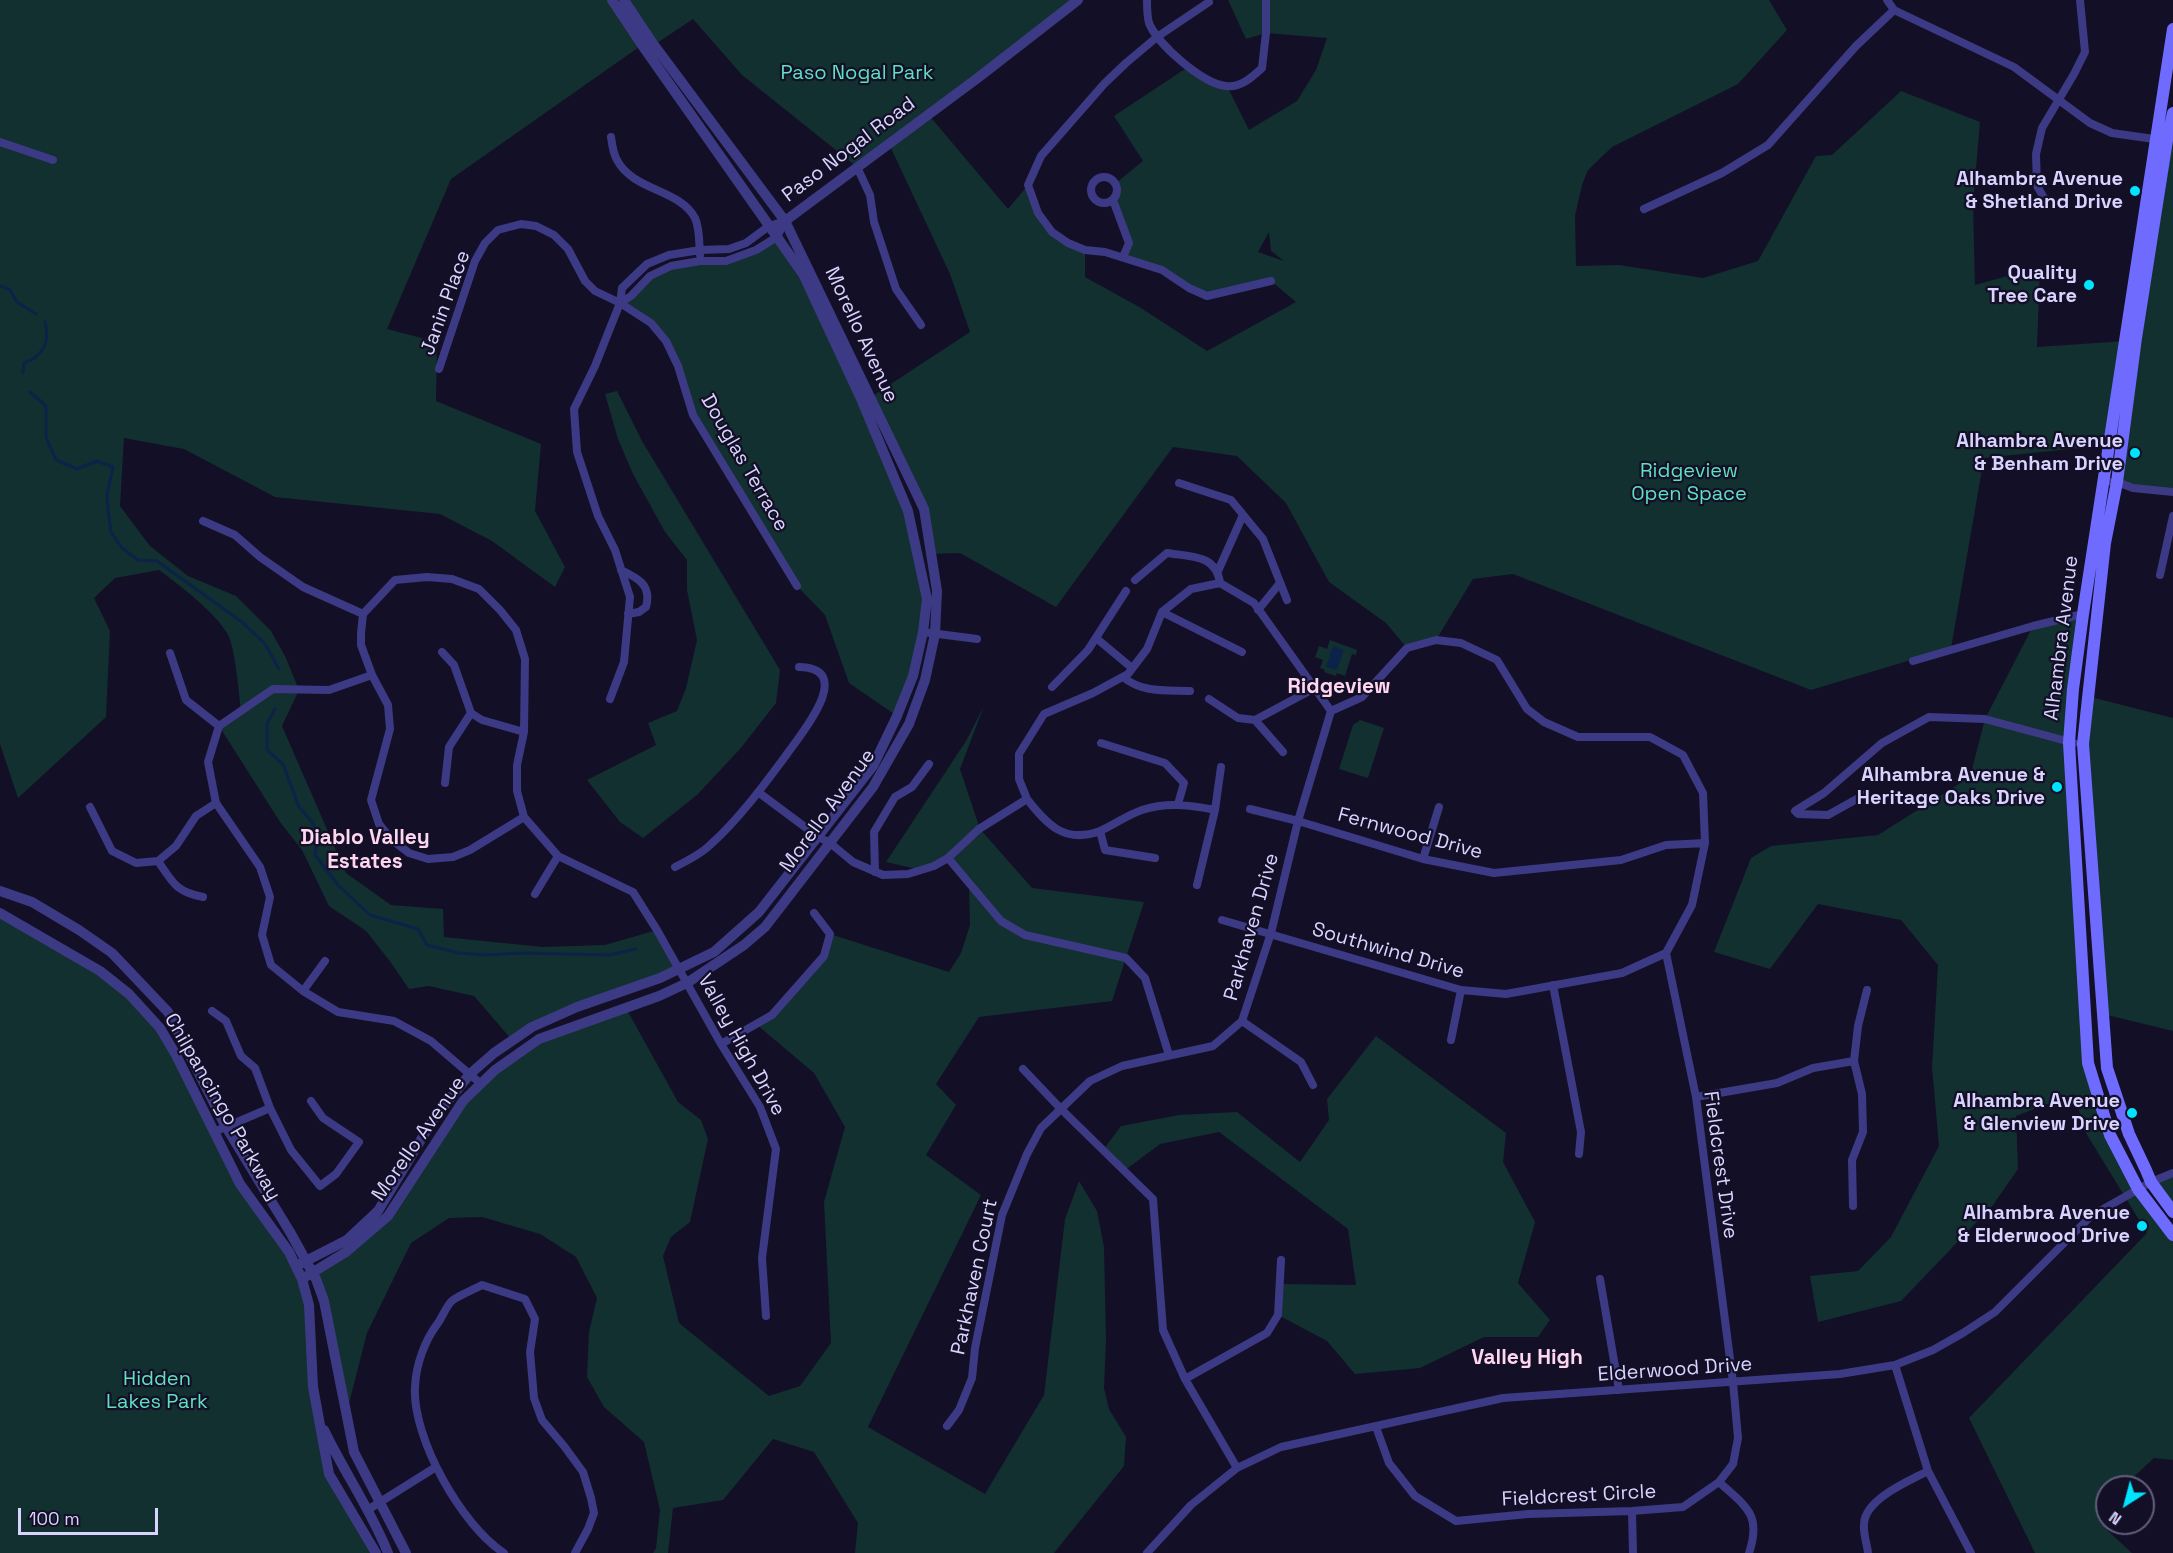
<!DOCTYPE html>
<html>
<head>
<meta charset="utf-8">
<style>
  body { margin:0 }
  #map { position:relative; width:2173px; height:1553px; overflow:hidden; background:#130f26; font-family:"Space Grotesk",sans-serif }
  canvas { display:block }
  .north { position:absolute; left:2095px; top:1475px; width:60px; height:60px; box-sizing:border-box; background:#130f26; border:2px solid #625e7d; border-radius:50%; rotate:216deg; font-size:16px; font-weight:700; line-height:24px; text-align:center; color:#d9d4ff }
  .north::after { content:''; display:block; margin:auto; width:21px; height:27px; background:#00e5ff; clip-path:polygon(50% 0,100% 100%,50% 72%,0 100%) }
  .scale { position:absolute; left:18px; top:1508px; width:140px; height:27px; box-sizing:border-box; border:3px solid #d9d4ff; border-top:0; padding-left:8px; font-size:18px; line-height:21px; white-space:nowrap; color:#d9d4ff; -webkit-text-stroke:4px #130f26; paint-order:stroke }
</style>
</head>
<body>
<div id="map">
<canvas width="2173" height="1553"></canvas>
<div class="north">N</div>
<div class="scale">100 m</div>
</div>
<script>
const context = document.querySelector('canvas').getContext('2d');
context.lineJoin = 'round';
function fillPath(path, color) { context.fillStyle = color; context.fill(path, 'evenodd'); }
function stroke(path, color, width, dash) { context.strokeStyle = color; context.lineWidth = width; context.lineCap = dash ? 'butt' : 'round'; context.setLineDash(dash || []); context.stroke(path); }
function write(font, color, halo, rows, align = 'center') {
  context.font = font + ' "Space Grotesk",sans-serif'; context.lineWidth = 4.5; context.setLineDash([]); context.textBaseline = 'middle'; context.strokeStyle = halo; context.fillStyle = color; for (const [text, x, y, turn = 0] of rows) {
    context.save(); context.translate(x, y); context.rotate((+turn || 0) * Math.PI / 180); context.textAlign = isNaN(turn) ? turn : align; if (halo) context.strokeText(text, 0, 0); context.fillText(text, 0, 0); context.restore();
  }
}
fillPath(new Path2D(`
  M0 0H612L642 45 451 179 387 329 437 342 436 401 541 444 535 511 565 567 555 587 492 541 440 514 275 497 184 449 124 438 120 506 150 546 188 576 236 596 271 631 286 658 299 690 282 726 346 873 391 905 443 909 444 937 543 947 605 945 657 930 679 969 624 991 512 1040 474 996 429 986 409 989 389 960 366 931 329 906 302 850 280 822 219 726 241 711C239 694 235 645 227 633 213 610 180 586 159 570L115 578 94 598 110 631 106 717 18 798 0 744Z
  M624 0H1078L928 114 1008 209 1028 185 1052 232 1085 250V277L1141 308 1207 351 1296 302 1271 281 1207 296 1162 270 1123 257 1129 243 1113 200 1117 195 1116 183 1143 161 1114 116 1188 67 1227 86 1249 130 1297 101 1316 70 1327 38 1266 33 1246 39 1228 0H1769L1787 30 1738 84 1612 147 1588 170 1582 185 1575 216 1576 266 1619 265 1703 278 1758 261 1816 156 1832 155 1901 91 1980 122 1973 204 1975 285 2040 267 2037 347 2126 341 2109 446 2090 447 1984 458 1951 648 1811 690 1513 574 1473 579 1436 640 1407 648 1386 623 1329 582 1286 503 1237 456 1173 447 1056 607 960 553 931 554 923 509 871 397 970 332 950 274 889 144 857 167 742 75 693 19 654 45ZM1269 232 1271 251 1284 261 1258 252Z
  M2173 113V492L2117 482Z
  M777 237 803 274 908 511 927 599 923 632 897 716 849 683 825 615 797 586 693 415 678 366 651 323 620 303 650 276 671 266 726 261Z
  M617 391 642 441 780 670 776 703 740 749 697 795 643 838 620 822 587 780 656 745 648 723 677 711 686 688 697 640 687 590V560L665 532 633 474 618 439 605 394Z
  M2083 614 2073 689 2088 1063 2110 1135 2173 1236V1460L2154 1458 2123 1487H2107V1530L2132 1553H2035L1969 1418 2147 1233 2086 1133 2074 1094 2016 1116 2018 1169 1993 1205 1901 1301 1818 1322 1810 1276 1858 1271 1891 1237 1939 1146 1932 1067 1938 965 1901 920 1818 904 1770 969 1714 952 1751 858 1771 846 1878 835 1970 777 1985 719 2033 626Z
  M1330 640 1357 650 1356 655 1352 654 1345 676 1337 673 1336 676 1324 672 1325 670 1320 668 1323 660 1315 657 1319 646 1327 649Z
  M2087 696 2173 718V1031L2103 1014 2083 744Z
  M984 706 960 769 980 829 1032 888 1144 902 1112 1001 979 1017 936 1084 956 1105 926 1155 981 1195 868 1427 985 1494 1044 1395 1065 1219 1079 1181 1097 1211 1104 1247 1106 1340 1104 1388 1109 1409 1126 1437 1124 1466 1054 1553H855L858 1523 814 1452 773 1439 723 1500 673 1508 668 1553H653L656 1548 660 1510 644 1442 604 1407 587 1377 589 1332 597 1298 576 1257 540 1234 482 1217 449 1218 411 1243 367 1333 346 1415 316 1279 325 1266 388 1216 463 1101 539 1039 626 1008 678 1102 701 1120 708 1139 690 1222 671 1237 663 1256 679 1323 769 1396 800 1386 831 1343 824 1202 845 1127 814 1073 756 1024 772 1014 824 956 830 934 949 972 961 953 970 925 969 884 948 859 921 870 886 862 966 741Z
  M1360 720 1384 728 1368 778 1339 769 1353 725Z
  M0 913 100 971 160 1028 211 1127 302 1279 313 1387 329 1474 376 1553H0Z
  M1376 1036 1506 1133 1503 1162 1535 1222 1518 1283 1550 1320 1538 1337H1484L1420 1368 1355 1374 1327 1341 1278 1315 1280 1284 1356 1285 1348 1229 1219 1132 1160 1144 1124 1171 1103 1150 1121 1126 1179 1115 1237 1112 1300 1162 1329 1120 1327 1099Z
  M2173 1173V1212L2151 1182Z`), '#12302f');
fillPath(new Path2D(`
  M1333 646 1344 650 1337 670 1326 667Z`), '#0c2248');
stroke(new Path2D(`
  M0 286 10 290 17 302 36 314
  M23 373 24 363C44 356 50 341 45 322
  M30 392 46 406V437L56 460 77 469 97 461 113 467 107 495 108 510 111 532 122 548 138 560 157 561 242 622 265 644 279 669
  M275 709 267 724V750L283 764 299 807 312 822 318 835 315 855 338 885 370 915 418 929 427 945 458 953 486 955 522 953 609 955 636 949`), '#0c2248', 3);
stroke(new Path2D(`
  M1147 0C1147 7 1147 16 1149 23 1157 44 1203 84 1226 86 1241 88 1252 77 1262 68L1266 33V0
  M1887 0 1894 10 2014 67 2090 123 2112 133 2161 140
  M1209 2 1157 37 1126 63 1104 84 1041 156 1028 185 1038 213 1052 232 1068 243 1085 250 1105 252 1162 270 1189 288 1207 296 1271 281
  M611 137C612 144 613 153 617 160 633 191 680 189 695 218 700 229 699 243 700 255
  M0 142 53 160
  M857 167 870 195 874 222 896 289 921 325
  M1091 190a13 13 0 1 1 26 0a13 13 0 1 1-26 0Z
  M1113 200 1129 243 1123 257
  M2047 203 2037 186 2036 154 2042 128 2074 74 2085 52 2080 0
  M1644 209 1722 173 1768 145 1856 46 1894 10
  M785 221 777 237 756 250 726 261H700L671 266 650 276 631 296 620 303 622 288 647 264 669 255 700 250 729 249 746 243 769 226Z
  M439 369 475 261 485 243 498 230 521 224 536 226 554 235 568 249 585 281 595 291 620 303 651 323 666 341 678 366 693 415 797 586
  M2112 482H2117L2133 488 2173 492
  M1179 483 1231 500 1263 539 1287 600
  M203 521 235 535 260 557 303 587 363 614
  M621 570C638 578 652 585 646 607L639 612 628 614
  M1218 571 1243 515
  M2160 575 2173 516
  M1135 580 1167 553C1191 557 1216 554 1220 583
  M1258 610 1280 583
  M1162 612 1242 652
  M923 632 977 639
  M1096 638 1132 668
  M442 652 454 665 471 713 482 720 524 732
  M170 653 186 700 219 726
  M1913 661 2033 626 2083 614
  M372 675 329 690 273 689 219 726 208 762 216 803 260 867 270 897 262 935 271 965 303 991 338 1012 394 1021 431 1041 480 1083
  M1123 677C1142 693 1166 690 1190 691
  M1052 687 1088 650 1126 591
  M610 699 624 662 630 597 615 550 598 516 577 452 574 409 595 366 620 303
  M1209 699 1238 718 1255 720 1283 752
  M1255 720 1315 688
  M1101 743 1165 763 1184 783 1178 804
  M445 783 449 747 471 713
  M758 792 817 836 830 843 853 862 883 875 908 874 934 866 948 858 979 829 1027 799 1019 779V754L1044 714 1093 693 1128 674 1147 649 1162 612 1191 589 1220 583 1254 603 1331 711
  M1864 795 1828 815 1798 814 1795 811 1824 793 1882 743 1929 717 1985 719 2074 743
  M1027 799C1047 825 1065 844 1100 831 1114 825 1127 815 1142 810 1166 802 1191 805 1215 810
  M90 807 112 851 136 863 158 861 176 846 196 816 216 803
  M1250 809 1298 821 1423 859 1494 873 1621 860 1666 845 1705 843
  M524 817 470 850 453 857 428 859 409 853 391 839 379 824 371 800 390 729 388 705 372 675 361 645V633L363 614 395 580 427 577 452 579 479 589 500 610 516 630 525 659 524 732 517 765V791L524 817 558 856 633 892 657 930 721 1044 760 1107 776 1149 762 1258 766 1316
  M1100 831 1105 850 1155 858
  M948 858 1001 921 1025 935 1126 958 1145 978 1169 1055
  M1423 859 1439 807
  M158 861C173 883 176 892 203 897
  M675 867C687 861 701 854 710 845 739 819 764 785 787 754 801 734 857 668 799 667
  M875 872 874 832 895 797 912 787 929 764
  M1197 885 1215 810 1221 767
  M535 894 558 856
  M1222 920 1461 990 1506 994 1622 973 1666 953 1692 905 1705 843 1703 793 1683 755 1650 737H1578L1544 722 1527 709 1497 660 1461 643 1436 640 1407 648 1362 697 1331 711
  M1553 985 1581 1132 1579 1154
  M303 991 325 961
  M212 1011 226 1021 241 1056 255 1068 270 1108 291 1150 320 1186 336 1174 359 1142 323 1118 311 1101
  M1242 1021 1301 1062 1313 1085
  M1451 1040 1461 990
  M721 1044 772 1015 824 956 830 934 814 913
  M1023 1069 1060 1108 1153 1199 1163 1330 1185 1379 1237 1468
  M1696 1097 1777 1083 1813 1068 1854 1061
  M214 1132 270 1108
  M1853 1206 1852 1160 1863 1132 1862 1094 1854 1061 1858 1026 1867 990
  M1600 1279 1619 1390
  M1895 1365 1928 1471 1971 1553
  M1185 1379 1267 1333 1278 1315 1281 1260
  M947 1426 959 1410 972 1378 975 1348 1002 1215 1027 1154 1041 1128 1090 1081 1122 1066 1213 1046 1242 1021 1271 933 1298 821 1331 711
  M1376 1427 1389 1463 1415 1496 1456 1521 1528 1514 1632 1511 1683 1507 1719 1482 1733 1464 1738 1438 1733 1382 1696 1097 1666 953
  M1719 1482C1746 1507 1762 1514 1749 1553
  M369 1509 436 1467
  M1632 1511 1633 1553
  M504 1553C462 1526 412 1438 415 1387 416 1364 425 1340 438 1323 443 1316 447 1304 453 1300 462 1294 473 1290 482 1285L525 1299 535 1319 530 1352 534 1398 542 1420 564 1446 583 1472 591 1498 594 1513 588 1529 575 1553
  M1147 1553 1191 1505 1237 1468 1281 1447 1503 1398 1840 1374 1895 1365 1933 1350 1963 1333 1995 1312 2091 1216 2151 1182 2173 1173
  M1868 1553C1867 1544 1863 1533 1864 1524 1865 1499 1909 1481 1928 1471`), '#3d3a85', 8);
stroke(new Path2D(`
  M785 221 979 77 1078 0
  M0 891 32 902 79 930 112 953 168 1012 226 1127 290 1232 316 1279 324 1301 354 1452 406 1553
  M0 913 100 971 129 994 160 1028 176 1055 240 1184 289 1252 302 1279 309 1305 313 1387 329 1474 376 1553
  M296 1266 347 1240 378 1211 434 1118 470 1074 494 1053 532 1027 577 1007 660 978 714 952 759 912 873 766 897 716 913 676 923 632 927 599 908 511 862 401 803 274 642 45 612 0
  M302 1279 346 1252 388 1216 463 1101 495 1070 539 1039 659 996 687 983 744 945 765 927 873 787 909 724 925 680 935 634 937 591 924 509 785 221 654 45 624 0
  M324 1430C344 1472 371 1510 388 1553`), '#3d3a85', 10);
stroke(new Path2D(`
  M2173 29 2083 614 2073 689 2069 743 2088 1063 2110 1135 2138 1189 2173 1235
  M2173 113 2167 140 2136 338 2117 482 2105 543 2083 744 2107 1068 2129 1134 2146 1170 2151 1182 2173 1212`), '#6f6bff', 12);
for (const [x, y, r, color] of [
  [2135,191,6,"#00e5ff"],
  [2089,285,6,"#00e5ff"],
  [2135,453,6,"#00e5ff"],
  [2057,787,6,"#00e5ff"],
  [2132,1113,6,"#00e5ff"],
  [2142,1226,6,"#00e5ff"]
]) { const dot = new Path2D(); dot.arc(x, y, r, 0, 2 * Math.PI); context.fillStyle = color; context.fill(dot); stroke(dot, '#130f26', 2); }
write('20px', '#5fe0c0', '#130f26', [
  ["Paso Nogal Park",857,74],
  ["Ridgeview",1689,472],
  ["Open Space",1689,495],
  ["Hidden",157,1380],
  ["Lakes Park",157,1403]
]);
write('20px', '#d9d4ff', '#130f26', [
  ["Paso Nogal Road",849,150,-37],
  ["Janin Place",446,303,-70],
  ["Morello Avenue",861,335,65],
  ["Douglas Terrace",744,463,60],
  ["Alhambra Avenue",2062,638,-83],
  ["Morello Avenue",828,811,-54],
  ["Fernwood Drive",1410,834,15],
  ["Parkhaven Drive",1252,927,-74],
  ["Southwind Drive",1388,951,16],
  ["Valley High Drive",741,1045,61],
  ["Chilpancingo Parkway",222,1107,60],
  ["Morello Avenue",419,1139,-55],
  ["Fieldcrest Drive",1720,1165,82],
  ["Parkhaven Court",975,1277,-78],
  ["Elderwood Drive",1675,1370,-4],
  ["Fieldcrest Circle",1579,1496,-3]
]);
write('bold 20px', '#d9d4ff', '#130f26', [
  ["Alhambra Avenue",2123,180],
  ["& Shetland Drive",2123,203],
  ["Quality",2077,274],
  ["Tree Care",2077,297],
  ["Alhambra Avenue",2123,442],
  ["& Benham Drive",2123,465],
  ["Alhambra Avenue &",2045,776],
  ["Heritage Oaks Drive",2045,799],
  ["Alhambra Avenue",2120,1102],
  ["& Glenview Drive",2120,1125],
  ["Alhambra Avenue",2130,1214],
  ["& Elderwood Drive",2130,1237]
], 'right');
write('bold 21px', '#ffd6f0', '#130f26', [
  ["Ridgeview",1339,687],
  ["Diablo Valley",365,838],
  ["Estates",365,862],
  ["Valley High",1527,1358]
]);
</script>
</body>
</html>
